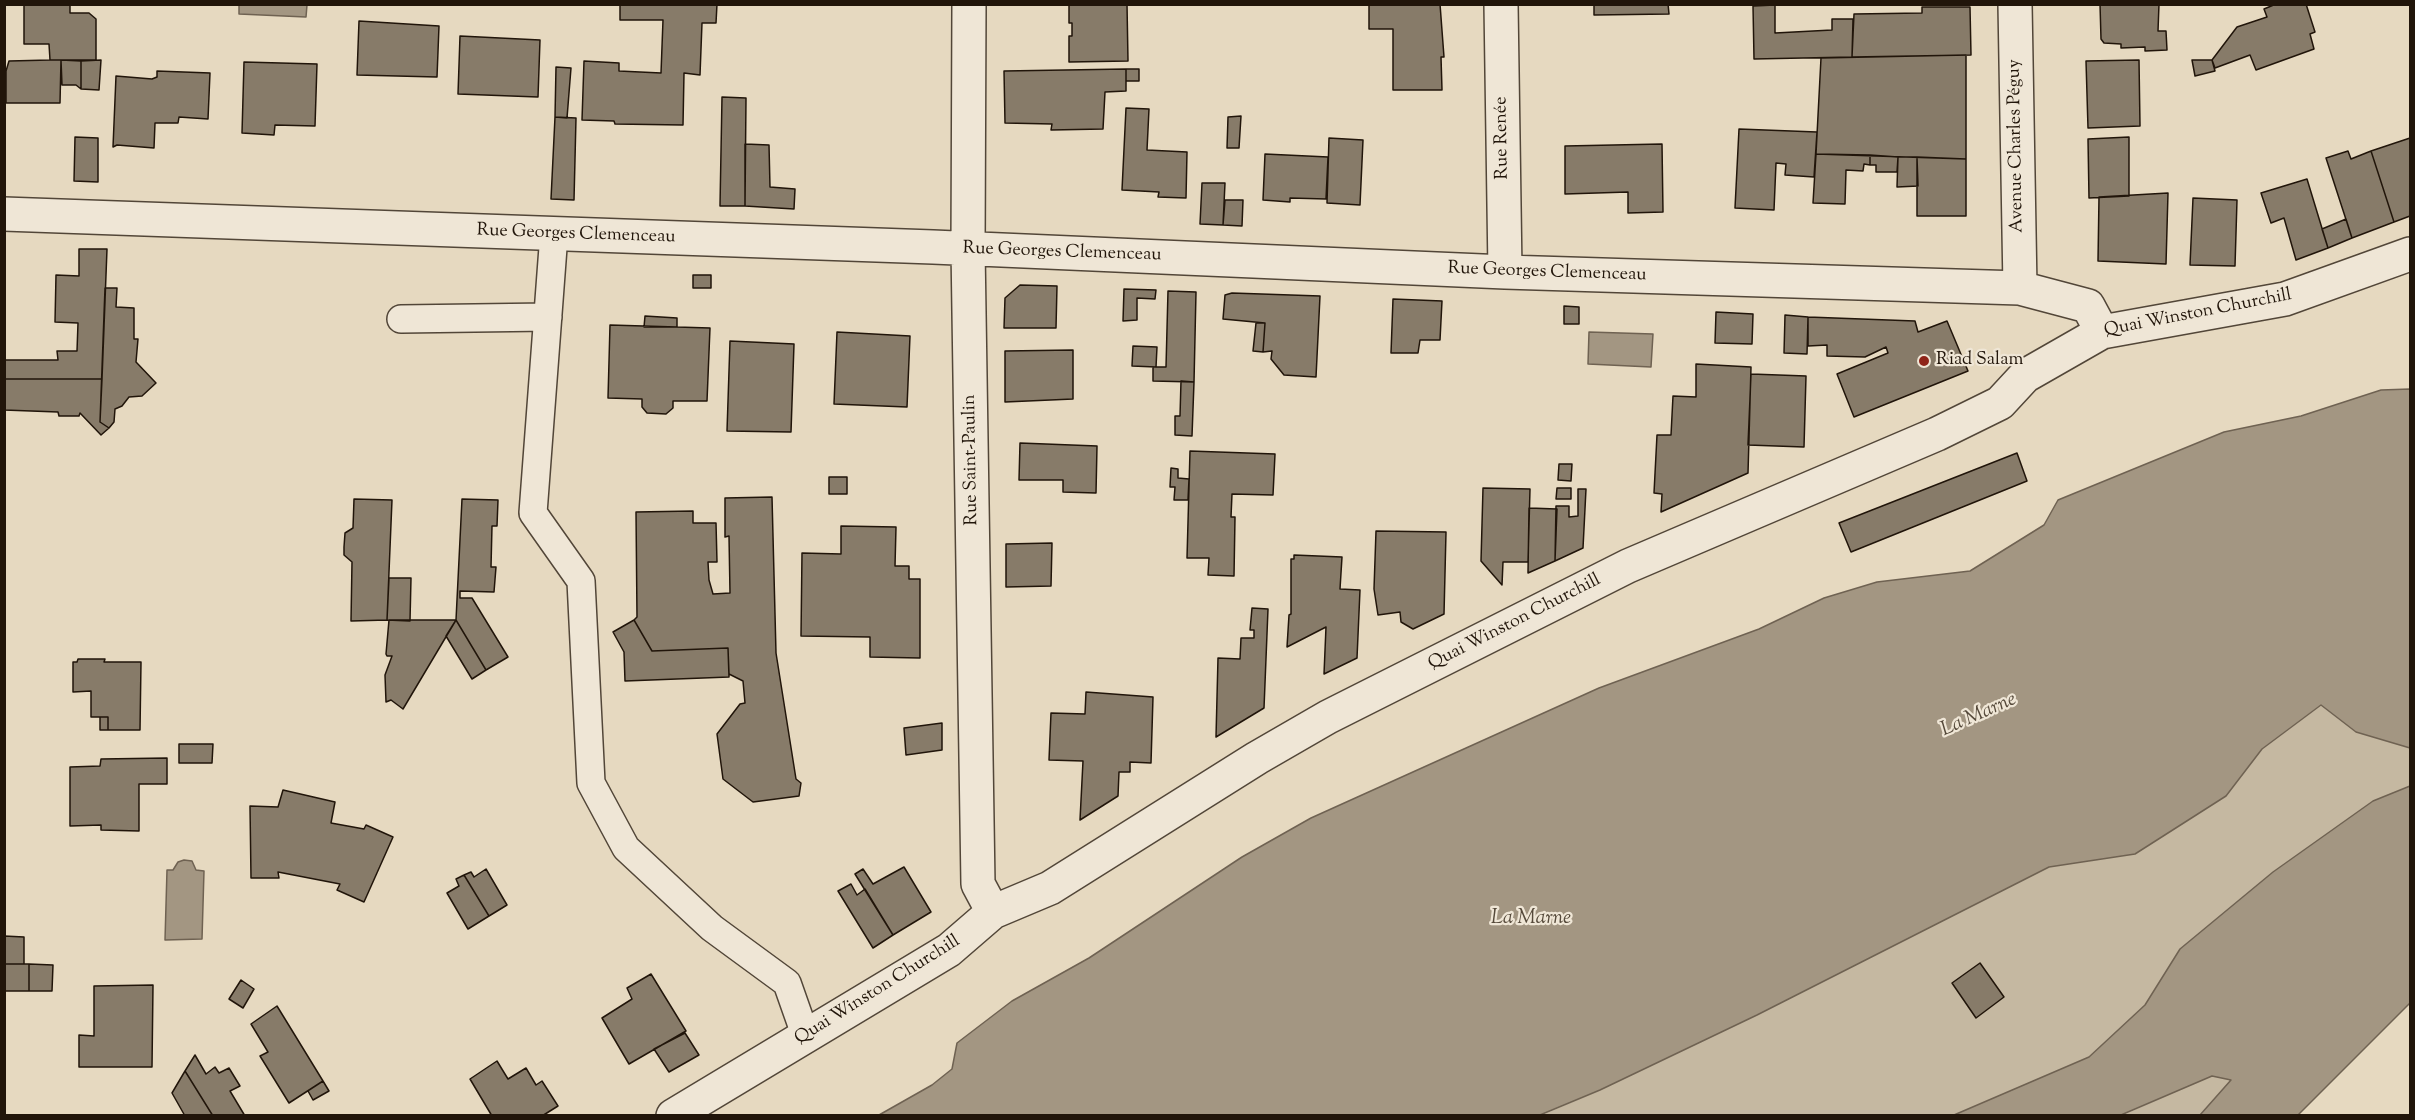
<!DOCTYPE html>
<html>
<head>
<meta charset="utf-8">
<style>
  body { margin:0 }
  #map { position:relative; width:2415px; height:1120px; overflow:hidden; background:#e6d9c0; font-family:"Sorts Mill Goudy",serif }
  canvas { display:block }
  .frame { position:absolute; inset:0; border:6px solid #21150a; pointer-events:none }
</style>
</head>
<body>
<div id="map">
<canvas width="2415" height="1120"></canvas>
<div class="frame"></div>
</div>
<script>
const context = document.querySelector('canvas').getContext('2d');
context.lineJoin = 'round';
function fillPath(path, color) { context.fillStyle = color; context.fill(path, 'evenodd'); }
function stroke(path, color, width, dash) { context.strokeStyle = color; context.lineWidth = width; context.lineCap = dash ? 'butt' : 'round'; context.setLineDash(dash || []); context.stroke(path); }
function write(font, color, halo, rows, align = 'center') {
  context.font = font + ' "Sorts Mill Goudy",serif'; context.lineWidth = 4.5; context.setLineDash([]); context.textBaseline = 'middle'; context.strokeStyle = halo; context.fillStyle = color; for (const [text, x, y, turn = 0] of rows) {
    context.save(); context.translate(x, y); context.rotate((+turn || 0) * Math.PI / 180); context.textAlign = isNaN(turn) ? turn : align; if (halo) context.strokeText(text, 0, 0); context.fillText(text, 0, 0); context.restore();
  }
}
fillPath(new Path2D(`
  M2322 705 2356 732 2410 748V786L2373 801 2273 872 2180 949 2145 1005 2089 1057 1954 1115 1540 1116 1600 1090 1757 1015 2049 867 2135 854 2226 796 2262 749Z
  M2212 1075 2232 1080 2200 1115 2121 1116Z`), '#c5b8a1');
const water = new Path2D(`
  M239 5H307L306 17 239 14Z
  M1589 332 1653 334 1651 367 1588 364Z
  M2410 389V748L2356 732 2321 705 2262 749 2226 796 2135 854 2049 867 1757 1015 1600 1090 1540 1115H879L932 1085 952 1069 957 1043 1012 1001 1089 958 1242 857 1311 818 1599 688 1759 629 1824 598 1877 582 1970 571 2044 525 2058 500 2224 432 2301 416 2381 390Z
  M2410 786V1003L2298 1115H2200L2231 1080 2212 1076 2121 1115H1954L2089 1057 2145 1005 2180 949 2273 872 2373 801Z
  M184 860 192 861 196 870 204 871 202 939 165 940 167 870H173L178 862Z`);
fillPath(water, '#a39682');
stroke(water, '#6f6252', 1.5);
const building = new Path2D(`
  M24 4H70V13H89L96 19V60H50L49 44H24Z
  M620 4H717L716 23H702L700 75 684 73 683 125 615 124 614 121 582 120 584 61 619 63V71L661 73 663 20H620Z
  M1069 4H1127L1128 61 1069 62V36H1072V23H1069Z
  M1369 4H1440L1444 57H1441L1442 90H1393V29H1369Z
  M1594 4H1668L1669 14 1594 15Z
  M2100 4H2159L2158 31H2166L2167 50 2145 51V47L2121 48V44L2104 43 2101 39Z
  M2276 4H2306L2315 32 2310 34 2314 49 2256 70 2250 55 2215 68 2212 60 2237 27 2267 17 2264 9Z
  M1775 5V33L1832 30V19H1853L1852 57 1754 59 1753 6Z
  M1922 7H1970L1971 55 1852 57 1854 14 1922 13Z
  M359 21 439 26 437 77 357 75Z
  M460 36 540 40 538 97 458 94Z
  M1966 55V159L1816 154 1821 58Z
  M50 60H61L60 103H6V71L9 61Z
  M61 60 81 61V89L76 85H62Z
  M101 60 99 90 81 89V61Z
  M2139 60 2140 126 2088 128 2086 61Z
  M2192 60H2212L2215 71 2195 76Z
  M244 62 317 64 315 126 275 125 274 135 242 133Z
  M556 67 571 68 567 118 555 117Z
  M1126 69H1139V81H1126Z
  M1126 69V91L1105 92 1103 129 1051 130 1052 124 1005 123 1004 71Z
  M157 71 210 73 208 119 179 117 178 123H155L154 148 117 145 113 147 116 76 152 79 157 77Z
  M722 97 746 98 745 206H720Z
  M1126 108 1149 109 1147 150 1187 152 1186 198 1158 197 1159 192 1122 190Z
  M1241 116 1239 148H1227L1228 117Z
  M555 117 576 118 574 200 551 199Z
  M1739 129 1817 132 1814 177 1785 175 1786 164 1776 163 1774 210 1735 208Z
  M75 137 98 138V182L74 181Z
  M2129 137V196L2089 198 2088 139Z
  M1329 138 1363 140 1360 205 1327 203Z
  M2410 138V216L2394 222 2371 151Z
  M745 144 769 145 770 187 795 189 794 209 745 206Z
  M1662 144 1663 212 1628 213V192L1565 194V146Z
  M2348 151 2351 159 2371 151 2394 222 2352 238 2326 158Z
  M1265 154 1328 157 1326 199 1290 198V202L1263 200Z
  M1816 154 1870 155V165L1864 164 1863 171 1846 170 1845 204 1813 203Z
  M1870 155 1898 157 1897 172H1876V165H1870Z
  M1898 157H1917L1918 186 1897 187Z
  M1917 157 1966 159V216H1917Z
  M2307 179 2328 248 2296 260 2284 218 2271 223 2261 193Z
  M1202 183H1225L1223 225 1200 224Z
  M2168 193 2166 264 2098 261 2099 197Z
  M2193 198 2237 200 2235 266 2190 265Z
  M1225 200H1243L1242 226 1223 225Z
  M2346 219 2352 238 2328 248 2322 229Z
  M79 249H107L102 379H4V360H58L57 351H77L78 323 55 322 56 275 79 276Z
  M693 275H711V288H693Z
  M1020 285 1057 286 1056 328H1004L1005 298Z
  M105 288H117L116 307 134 308V339H138L136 362 156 383 142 396 129 397 122 406 115 409 114 422 109 428 100 422Z
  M1124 289 1156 290 1155 299 1137 298V320L1123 321Z
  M1168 291 1196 292 1194 382 1153 381V367H1166Z
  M1232 293 1320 296 1316 377 1284 375 1271 359 1272 351 1263 352 1265 323 1223 319 1225 295Z
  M1393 299 1442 301 1440 340H1420L1418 353H1391Z
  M1564 306 1579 307V324H1564Z
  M1716 312 1753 314 1752 344 1715 343Z
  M1785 315 1808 317 1807 354 1784 353Z
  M645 316 677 318V327H644Z
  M1808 317 1915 321 1918 332 1947 321 1968 371 1854 417 1837 374 1888 353 1886 347 1865 357 1827 356V345L1808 346Z
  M1256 323H1265L1263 352 1253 351Z
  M610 325 710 328 707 401H673V408L666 414 647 413 642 407V399L608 398Z
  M837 332 910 336 907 407 834 404Z
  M730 341 794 344 791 432 727 431Z
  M1133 346 1157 347 1156 367 1132 366Z
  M1073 350V399L1005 402V351Z
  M1696 364 1751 367 1748 473 1661 512 1662 494 1654 493 1657 435H1671L1673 396 1696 397Z
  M1751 374 1806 376 1804 447 1748 445Z
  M4 379H102L100 422 109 428 101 435 80 413 79 416H59L58 412 4 410Z
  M1181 381 1194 382 1192 436 1175 435V416H1180Z
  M1020 443 1097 446 1096 493 1063 492V480H1019Z
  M1190 451 1275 454 1273 495 1232 494 1231 517H1235L1234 576 1208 575 1209 558H1187Z
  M2017 453 2027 481 1851 552 1839 523Z
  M1559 464H1572L1571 481 1558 480Z
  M1171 468 1178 469V478L1189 479 1188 500H1174L1175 487H1170Z
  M829 477H847V494H829Z
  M1483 488 1530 489 1528 562H1503L1502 585 1481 561Z
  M1557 488H1571V499H1556Z
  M1578 489H1586L1583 548 1555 561 1556 506H1569V517L1578 516Z
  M772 497 776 653 796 779 801 783 799 796 753 802 723 779 717 734 740 704 745 703 743 681 729 674 728 648 652 651 634 620 637 617 636 512 693 511V523H716L717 562H708L709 580 713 594 730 593 729 536 725 537V498Z
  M354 499 392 500 387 620 351 621 352 562 344 555V547L345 533 353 528Z
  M462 499 498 500 497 526H492L491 567H496L494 592 460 591V598H472L508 657 486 670 456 620Z
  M1529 508 1557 509 1555 561 1528 573Z
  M841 526 896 527 895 566H909V579H920V658L870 657V637L801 636 802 553 841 554Z
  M1376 531 1446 532 1444 614 1413 629 1401 622 1400 612 1378 615 1374 589Z
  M1052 543 1051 586 1006 587V544Z
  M1294 555 1342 557 1340 589 1360 590 1357 658 1324 674 1326 627 1287 647 1289 615 1291 614V559H1294Z
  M389 578H411L410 621 387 620Z
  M1252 608 1268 609 1264 708 1216 737 1218 658 1240 659 1241 638H1254V630H1250Z
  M389 620H456L403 709 391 700 386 702 385 675 392 656H387L386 654Z
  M456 620 486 670 472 679 446 636Z
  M634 620 652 651 728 648 729 677 625 681 624 652 613 632Z
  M78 659H105L104 662H141L140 730H108V717H91V691L73 692V662H77Z
  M1086 692 1153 697 1151 763 1130 762V772H1119L1118 796 1080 820 1083 761 1049 760 1051 713 1085 714Z
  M100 717H108V730H100Z
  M942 723V750L906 755 904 728Z
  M179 744H213L212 763H179Z
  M167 758V784H139V831L101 830V825L70 826V767L100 766 101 759Z
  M283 790 335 802 331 823 364 829 366 825 393 837 364 902 337 890 340 884 278 872 279 878H251L250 806 278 807Z
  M904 867 931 912 893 935 855 874 863 869 873 884Z
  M486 869 507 905 489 916 464 875 471 872 474 877Z
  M464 875 489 916 468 929 447 893 459 886 456 879Z
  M851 884 857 895 865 889 893 935 873 948 838 891Z
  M4 936 24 937V964H4Z
  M1980 963 2004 997 1976 1018 1952 983Z
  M4 964H29V991H4Z
  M29 964 53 965 52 991H29Z
  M651 974 686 1031 629 1064 602 1018 632 999 627 988Z
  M241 980 254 989 243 1008 229 999Z
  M153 985 152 1067H79V1035L94 1036V986Z
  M277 1006 323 1081 289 1103 260 1056 268 1052 251 1024Z
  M685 1033 699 1055 669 1072 654 1049Z
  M195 1055 206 1074 215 1067 219 1073 229 1068 240 1086 230 1091 245 1116H213L185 1071Z
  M497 1061 508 1079 526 1068 536 1085 542 1081 558 1106 542 1116H492L470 1079Z
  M185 1071 213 1116H185L172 1093Z
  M323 1081 329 1091 313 1100 308 1091Z`);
fillPath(building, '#877b69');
stroke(building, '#21150a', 1.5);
const lane = new Path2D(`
  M554 234 533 513 581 581 591 783 626 848 712 928 787 983 806 1037
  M401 319 548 317`);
const street = new Path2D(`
  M969 4 968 249 978 884 993 912
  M1501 4 1505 272
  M2015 4 2020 288
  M4 214 933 247 1505 272 2020 288 2088 306 2102 332
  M673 1116 949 950 993 912 1050 888 1257 758 1328 717 1628 566 1937 434 2000 403 2025 376 2102 332 2285 299 2410 254`);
stroke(lane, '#524638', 30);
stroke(street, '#524638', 36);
stroke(lane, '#efe6d6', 27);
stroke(street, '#efe6d6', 33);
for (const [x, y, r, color] of [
  [1924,361,6,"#8f2418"]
]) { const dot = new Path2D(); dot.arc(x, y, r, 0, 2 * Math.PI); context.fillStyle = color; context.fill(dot); stroke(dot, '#efe6d6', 2); }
write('18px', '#21150a', '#efe6d6', [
  ["Rue Renée",1503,138,-91],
  ["Avenue Charles Péguy",2017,146,-91],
  ["Rue Georges Clemenceau",576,235,2],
  ["Rue Georges Clemenceau",1062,253,2],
  ["Rue Georges Clemenceau",1547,273,2],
  ["Quai Winston Churchill",2198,314,-11],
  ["Rue Saint-Paulin",972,460,-91],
  ["Quai Winston Churchill",1515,623,-27],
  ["Quai Winston Churchill",878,991,-32]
]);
write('18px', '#21150a', '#efe6d6', [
  ["Riad Salam",1936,361]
], 'left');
write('italic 20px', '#55493a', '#efe6d6', [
  ["La Marne",1979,716,-24],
  ["La Marne",1531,920]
]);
</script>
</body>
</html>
